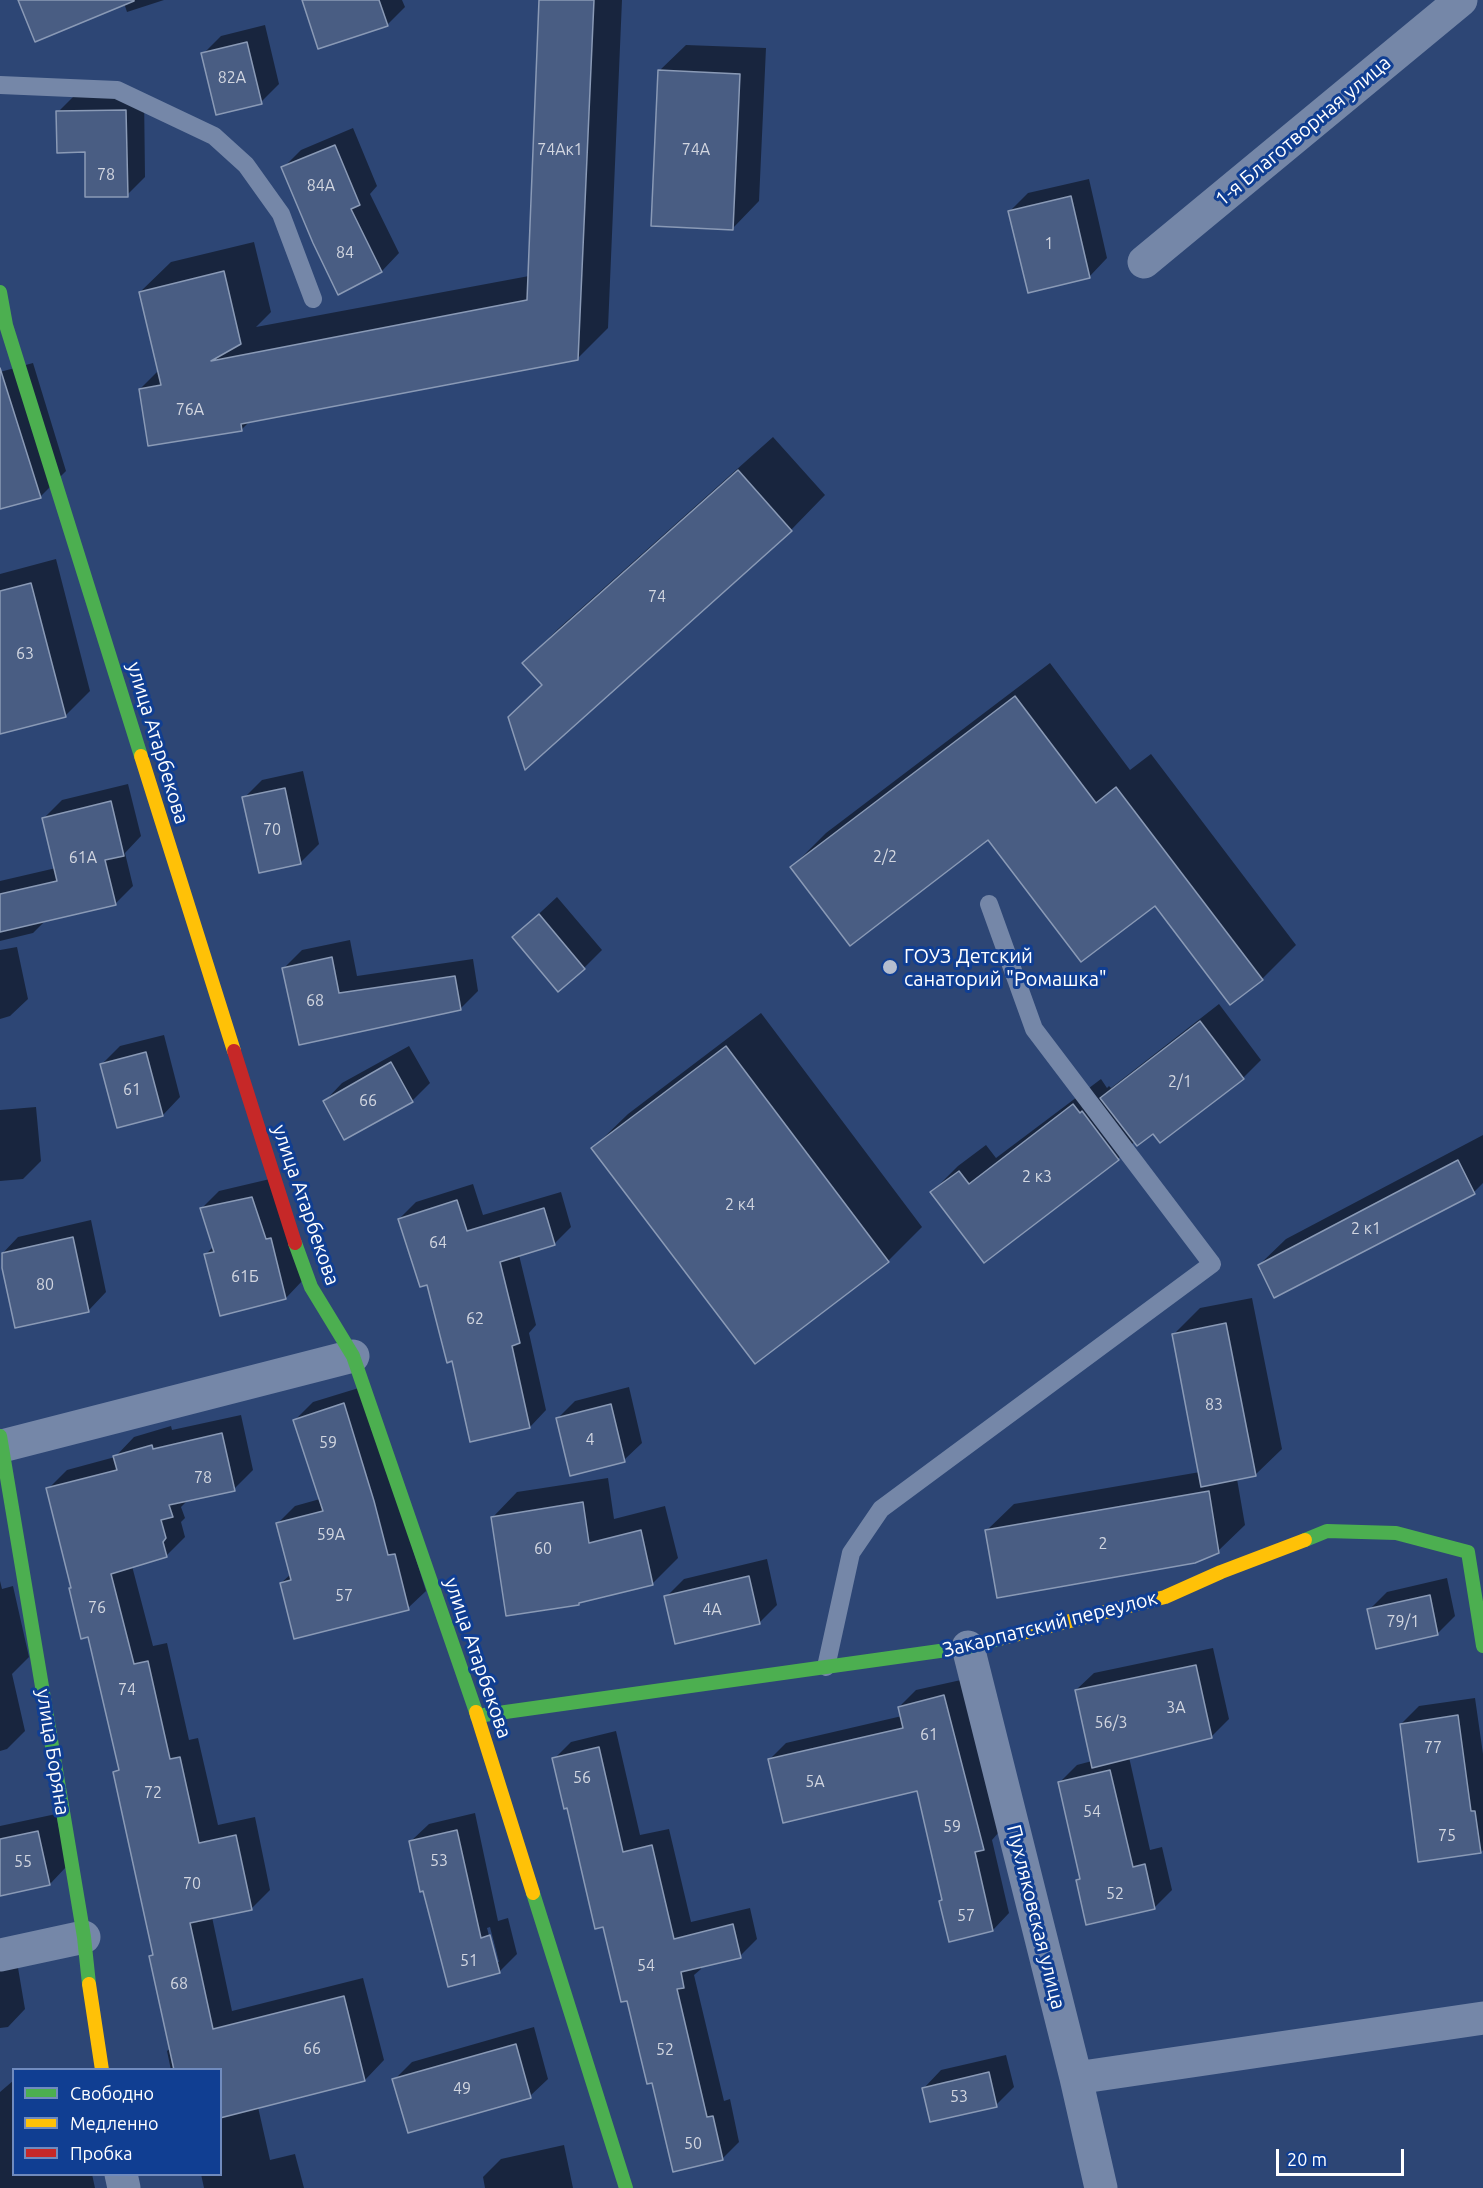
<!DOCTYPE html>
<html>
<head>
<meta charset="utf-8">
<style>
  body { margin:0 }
  #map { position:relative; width:1483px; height:2188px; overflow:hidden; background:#2d4675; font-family:Ubuntu,sans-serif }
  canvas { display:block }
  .legend { position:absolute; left:12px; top:2068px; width:210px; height:108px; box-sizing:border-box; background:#103e92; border:2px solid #708bbe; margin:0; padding:8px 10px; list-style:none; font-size:18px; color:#fff }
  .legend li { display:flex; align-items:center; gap:12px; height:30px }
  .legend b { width:30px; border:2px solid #708bbe }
  .scale { position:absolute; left:1276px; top:2149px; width:128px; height:27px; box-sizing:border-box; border:3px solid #fff; border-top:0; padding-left:8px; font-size:18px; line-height:21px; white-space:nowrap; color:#fff; -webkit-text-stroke:4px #103e92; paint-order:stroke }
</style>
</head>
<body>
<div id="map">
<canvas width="1483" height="2188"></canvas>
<ul class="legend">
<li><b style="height:8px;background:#4caf50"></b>Свободно</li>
<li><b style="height:8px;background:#ffc107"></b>Медленно</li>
<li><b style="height:8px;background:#c62828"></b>Пробка</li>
</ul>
<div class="scale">20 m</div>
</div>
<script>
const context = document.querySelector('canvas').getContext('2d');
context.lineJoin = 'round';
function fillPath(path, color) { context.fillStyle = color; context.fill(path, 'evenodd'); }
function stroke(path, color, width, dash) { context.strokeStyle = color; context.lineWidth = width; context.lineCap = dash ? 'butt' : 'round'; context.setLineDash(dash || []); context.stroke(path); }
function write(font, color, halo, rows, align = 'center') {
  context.font = font + ' Ubuntu,sans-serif'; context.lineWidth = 6; context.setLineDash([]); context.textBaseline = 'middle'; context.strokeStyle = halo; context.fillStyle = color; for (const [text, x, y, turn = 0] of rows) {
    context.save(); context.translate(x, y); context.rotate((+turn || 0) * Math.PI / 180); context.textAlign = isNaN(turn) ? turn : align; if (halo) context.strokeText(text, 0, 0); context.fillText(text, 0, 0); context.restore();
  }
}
fillPath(new Path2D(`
  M20 0H164L127 12 124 3Z
  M304 0H402L405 7 387 25Z
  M541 0H622L608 328 578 358 251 420 241 430 140 389 159 370 140 292 171 262 254 242 271 312 256 327 529 276Z
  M265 25 279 84 261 102 203 54 221 36Z
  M686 45 766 48 759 201 733 228 659 71Z
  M144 93 145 177 127 195 86 151 58 112 76 94Z
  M353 128 377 186 370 194 399 253 382 271 339 292 283 168 301 150Z
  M1089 179 1107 258 1090 276 1010 211 1028 193Z
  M33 363 66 471 40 497 0 508V372Z
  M773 437 825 495 791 530 525 767 509 717 543 684 524 663 558 629Z
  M56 559 90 691 65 716 0 733V574Z
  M1050 663 1130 770 1151 754 1296 945 1262 979 1155 904 989 838 792 867 826 833Z
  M303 771 319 844 301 862 260 871 244 798 262 780Z
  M128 784 141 836 125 853 133 886 115 904 46 920 33 933 0 941V881L56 868 44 818 62 800Z
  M557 897 602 950 584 968 514 937Z
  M350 940 357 976 473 959 478 991 460 1009 300 1043 284 968 302 950Z
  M17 947 28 999 10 1016 0 1019V950Z
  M1219 1004 1261 1060 1243 1078 1135 1141 1118 1159 932 1192 958 1166 986 1145 996 1158 1101 1079 1107 1088 1109 1086 1111 1088Z
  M761 1013 922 1227 888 1261 755 1362 593 1148 628 1114Z
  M164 1035 180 1097 163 1115 102 1064 120 1046Z
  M409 1046 430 1083 412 1101H325L342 1083Z
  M36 1107 41 1161 23 1179 0 1181V1110Z
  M1483 1135V1183L1474 1192 1259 1265 1286 1239Z
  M270 1179 303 1280 286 1298 205 1255 214 1246 201 1209 219 1191Z
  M473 1184 483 1215 561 1192 571 1227 554 1244 519 1255 536 1325 529 1333 546 1410 530 1427 453 1359 428 1283 399 1219 416 1202Z
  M91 1220 106 1292 89 1310 16 1326 1 1255 18 1237Z
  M1252 1298 1282 1449 1255 1475 1237 1479 1245 1525 1218 1551 987 1530 1014 1504 1200 1472 1173 1335 1200 1308Z
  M362 1387 426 1591 408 1608 281 1583 291 1574 277 1524 295 1506 320 1499 295 1420 313 1402Z
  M629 1387 642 1443 624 1460 557 1419 575 1401Z
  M241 1415 253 1470 234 1489 189 1499 181 1507 185 1518 181 1522 185 1537 166 1556 132 1566 153 1646 167 1643 189 1740 198 1738 218 1825 255 1817 270 1890 251 1909 212 1917 232 2011 363 1978 384 2060 365 2080 258 2107 270 2160 295 2154 304 2188H204L201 2174H220V2070H171L167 2051 171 2048 151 1957 154 1954 115 1772 120 1767 90 1636 70 1589 72 1587 48 1489 67 1470 115 1457 134 1437 171 1426 172 1430Z
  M608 1478 614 1519 665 1506 678 1558 653 1583 582 1601 579 1604 493 1517 517 1492Z
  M767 1559 777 1605 759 1623 666 1597 684 1579Z
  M1447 1578 1455 1616 1437 1634 1369 1610 1387 1592Z
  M0 1581 2 1589 13 1586 29 1657 12 1674 25 1731 7 1749 0 1751Z
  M1213 1648 1229 1719 1211 1737 1129 1757 1150 1850 1162 1847 1172 1890 1154 1908 1077 1880 1081 1877 1059 1783 1077 1765 1092 1761 1076 1690 1094 1673Z
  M961 1680 999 1832 992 1840 1009 1913 993 1930 943 1899 918 1790 769 1760 786 1743 902 1716 899 1707 916 1690Z
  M1475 1698 1483 1754V1850L1481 1852 1401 1724 1419 1706Z
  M616 1731 640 1835 669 1829 691 1922 750 1908 757 1939 740 1956 700 1966 701 1969 694 1975 724 2101 730 2099 739 2142 722 2159 653 2081 554 1759 571 1742Z
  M475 1813 498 1921 508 1918 517 1954 499 1972 411 1841 429 1824ZM490 1927 499 1962H496L487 1928Z
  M56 1814 67 1866 50 1884 0 1895V1826Z
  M0 1954 16 1956 25 2009 8 2027 0 2028Z
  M534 2027 548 2079 530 2096 394 2080 412 2062Z
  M1006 2055 1014 2087 996 2105 924 2088 941 2070Z
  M14 2080V2174H92L95 2188H0V2092Z
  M564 2145 573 2188H485L483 2177 501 2159Z`), '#0007');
const building = new Path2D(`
  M18 0H134V1L35 42Z
  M302 0H379L388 26 318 49Z
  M539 0H594L578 360 241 424 242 431 148 446 139 389 161 385 139 292 224 271 241 344 211 361 527 300Z
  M247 42 262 104 216 115 201 53Z
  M658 70 740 74 733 230 651 226Z
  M126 110 128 197H85V152L57 153 56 111Z
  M335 145 360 205 351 209 382 272 338 295 313 243 281 167Z
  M1071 196 1090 278 1028 293 1008 211Z
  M0 368 41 498 0 509Z
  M738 470 792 531 525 770 508 717 542 685 522 663Z
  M31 583 66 717 0 734V591Z
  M1015 696 1096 803 1116 787 1263 980 1230 1005 1155 906 1081 962 988 840 850 946 790 867Z
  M285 788 301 864 259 873 242 797Z
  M111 801 124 856 105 860 116 905 0 932V894L57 881 42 818Z
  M539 914 585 969 558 992 512 937Z
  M332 957 339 993 455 976 461 1010 299 1045 282 968Z
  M1200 1021 1244 1079 1160 1143 1153 1134 1137 1146 1100 1098Z
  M726 1046 889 1262 755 1364 591 1148Z
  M146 1052 163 1116 117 1128 100 1064Z
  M391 1062 413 1102 344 1140 323 1101Z
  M1073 1104 1080 1113 1082 1111 1119 1160 984 1263 930 1192 959 1171 969 1184Z
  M1458 1160 1475 1194 1274 1298 1258 1265Z
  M252 1197 266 1239 271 1238 286 1299 220 1316 204 1254 214 1252 200 1208Z
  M457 1200 467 1231 544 1208 555 1245 500 1262 520 1343 512 1346 530 1428 470 1442 452 1361 447 1363 427 1285 420 1287 398 1219Z
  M73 1237 89 1312 15 1328 2 1268V1253Z
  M1226 1323 1256 1476 1201 1487 1172 1334Z
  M344 1403 374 1501 388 1555 395 1554 409 1610 294 1639 280 1583 291 1580 276 1523 323 1511 293 1420Z
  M611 1404 625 1462 570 1476 556 1418Z
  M222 1433 235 1491 169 1505 173 1517 161 1520 166 1538 163 1542 167 1557 111 1574 134 1664 148 1661 170 1759 180 1757 199 1843 236 1835 252 1910 190 1923 213 2029 344 1996 365 2081 220 2118V2070H174L149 1956 153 1955 113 1772 119 1770 88 1637 81 1639 69 1588H71L46 1488 117 1470 113 1456 152 1445 153 1449Z
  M1209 1491 1219 1553 1195 1563 997 1598 985 1530Z
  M583 1502 589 1543 641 1530 653 1585 579 1603V1605L506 1616 491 1517Z
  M749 1576 760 1624 675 1644 664 1596Z
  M1430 1595 1438 1635 1376 1649 1367 1609Z
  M1196 1665 1212 1738 1092 1768 1075 1690Z
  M944 1695 984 1850 975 1852 993 1931 949 1942 939 1901 942 1900 917 1791 783 1823 768 1759 903 1728 898 1707Z
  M1458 1715 1471 1811H1475L1481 1853 1418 1862 1400 1724Z
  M599 1747 623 1852 652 1845 674 1939 733 1924 741 1958 681 1972 684 1988 677 1989 707 2117 713 2116 723 2160 673 2172 652 2083 647 2084 627 2001 621 2002 603 1927 595 1929 567 1808 564 1809 552 1758Z
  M1110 1770 1133 1867 1145 1864 1155 1909 1086 1925 1076 1880 1080 1879 1058 1782Z
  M457 1830 481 1938 490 1935 500 1973 448 1987 423 1891 420 1892 409 1841Z
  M38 1831 50 1885 0 1896V1839Z
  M516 2044 531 2098 408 2133 392 2079Z
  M989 2072 997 2107 930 2122 922 2088Z`);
fillPath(building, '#495d83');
stroke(building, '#8a9ab6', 1.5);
stroke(new Path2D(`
  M0 85 117 90 214 136 246 165 281 214 313 299
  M826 1667 851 1553 881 1509 1212 1264 1034 1029 989 904`), '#7587a8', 18);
stroke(new Path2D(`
  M1144 262 1461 0
  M2 1446 353 1356
  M968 1647 1076 2078 1101 2188
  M0 1955 84 1937
  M1076 2078 1483 2018
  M121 2174 124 2188`), '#7587a8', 33);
stroke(new Path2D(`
  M0 292 6 325 141 756
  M295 1243 311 1287 353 1356 476 1712
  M0 1436 84 1937 89 1984
  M1305 1540 1327 1531 1396 1533 1468 1552 1483 1646
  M477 1716 968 1647 999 1639
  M533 1893 626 2188`), '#4caf50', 14);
stroke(new Path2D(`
  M141 756 234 1051
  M999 1639 1165 1597 1221 1572 1305 1540
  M476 1712 533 1893
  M89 1984 102 2070`), '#ffc107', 14);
stroke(new Path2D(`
  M234 1051 295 1243`), '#c62828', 14);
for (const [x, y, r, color] of [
  [890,967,8,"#b6becf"]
]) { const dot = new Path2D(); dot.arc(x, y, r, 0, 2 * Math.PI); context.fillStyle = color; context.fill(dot); stroke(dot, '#103e92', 2); }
write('16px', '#d2d6e0', null, [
  ["82А",232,78],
  ["74Ак1",560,150],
  ["74А",696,150],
  ["78",106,175],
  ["84А",321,186],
  ["1",1049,244],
  ["84",345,253],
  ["76А",190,410],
  ["74",657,597],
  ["63",25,654],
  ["70",272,830],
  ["2/2",885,857],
  ["61А",83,858],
  ["68",315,1001],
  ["2/1",1180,1082],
  ["61",132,1090],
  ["66",368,1101],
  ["2 к3",1037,1177],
  ["2 к4",740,1205],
  ["2 к1",1366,1229],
  ["64",438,1243],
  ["61Б",245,1277],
  ["80",45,1285],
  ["62",475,1319],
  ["83",1214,1405],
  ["4",590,1440],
  ["59",328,1443],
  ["78",203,1478],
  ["59А",331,1535],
  ["2",1103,1544],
  ["60",543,1549],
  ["57",344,1596],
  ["76",97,1608],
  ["4А",712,1610],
  ["79/1",1403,1622],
  ["74",127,1690],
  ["3А",1176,1708],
  ["56/3",1111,1723],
  ["61",929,1735],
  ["77",1433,1748],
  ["56",582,1778],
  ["5А",815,1782],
  ["72",153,1793],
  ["54",1092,1812],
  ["59",952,1827],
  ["75",1447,1836],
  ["53",439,1861],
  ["55",23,1862],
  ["70",192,1884],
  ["52",1115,1894],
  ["57",966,1916],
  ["51",469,1961],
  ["54",646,1966],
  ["68",179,1984],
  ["66",312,2049],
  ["52",665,2050],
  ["49",462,2089],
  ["53",959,2097],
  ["50",693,2144]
]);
write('20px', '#fff', '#103e92', [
  ["1-я Благотворная улица",1303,131,-40],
  ["улица Атарбекова",158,743,73],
  ["улица Атарбекова",306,1205,71],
  ["Закарпатский переулок",1050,1624,-14],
  ["улица Атарбекова",478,1658,71],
  ["улица Боряна",53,1752,81],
  ["Пухляковская улица",1036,1917,76]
]);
write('20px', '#fff', '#103e92', [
  ["ГОУЗ Детский",904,956],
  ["санаторий \"Ромашка\"",904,979]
], 'left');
</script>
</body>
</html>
